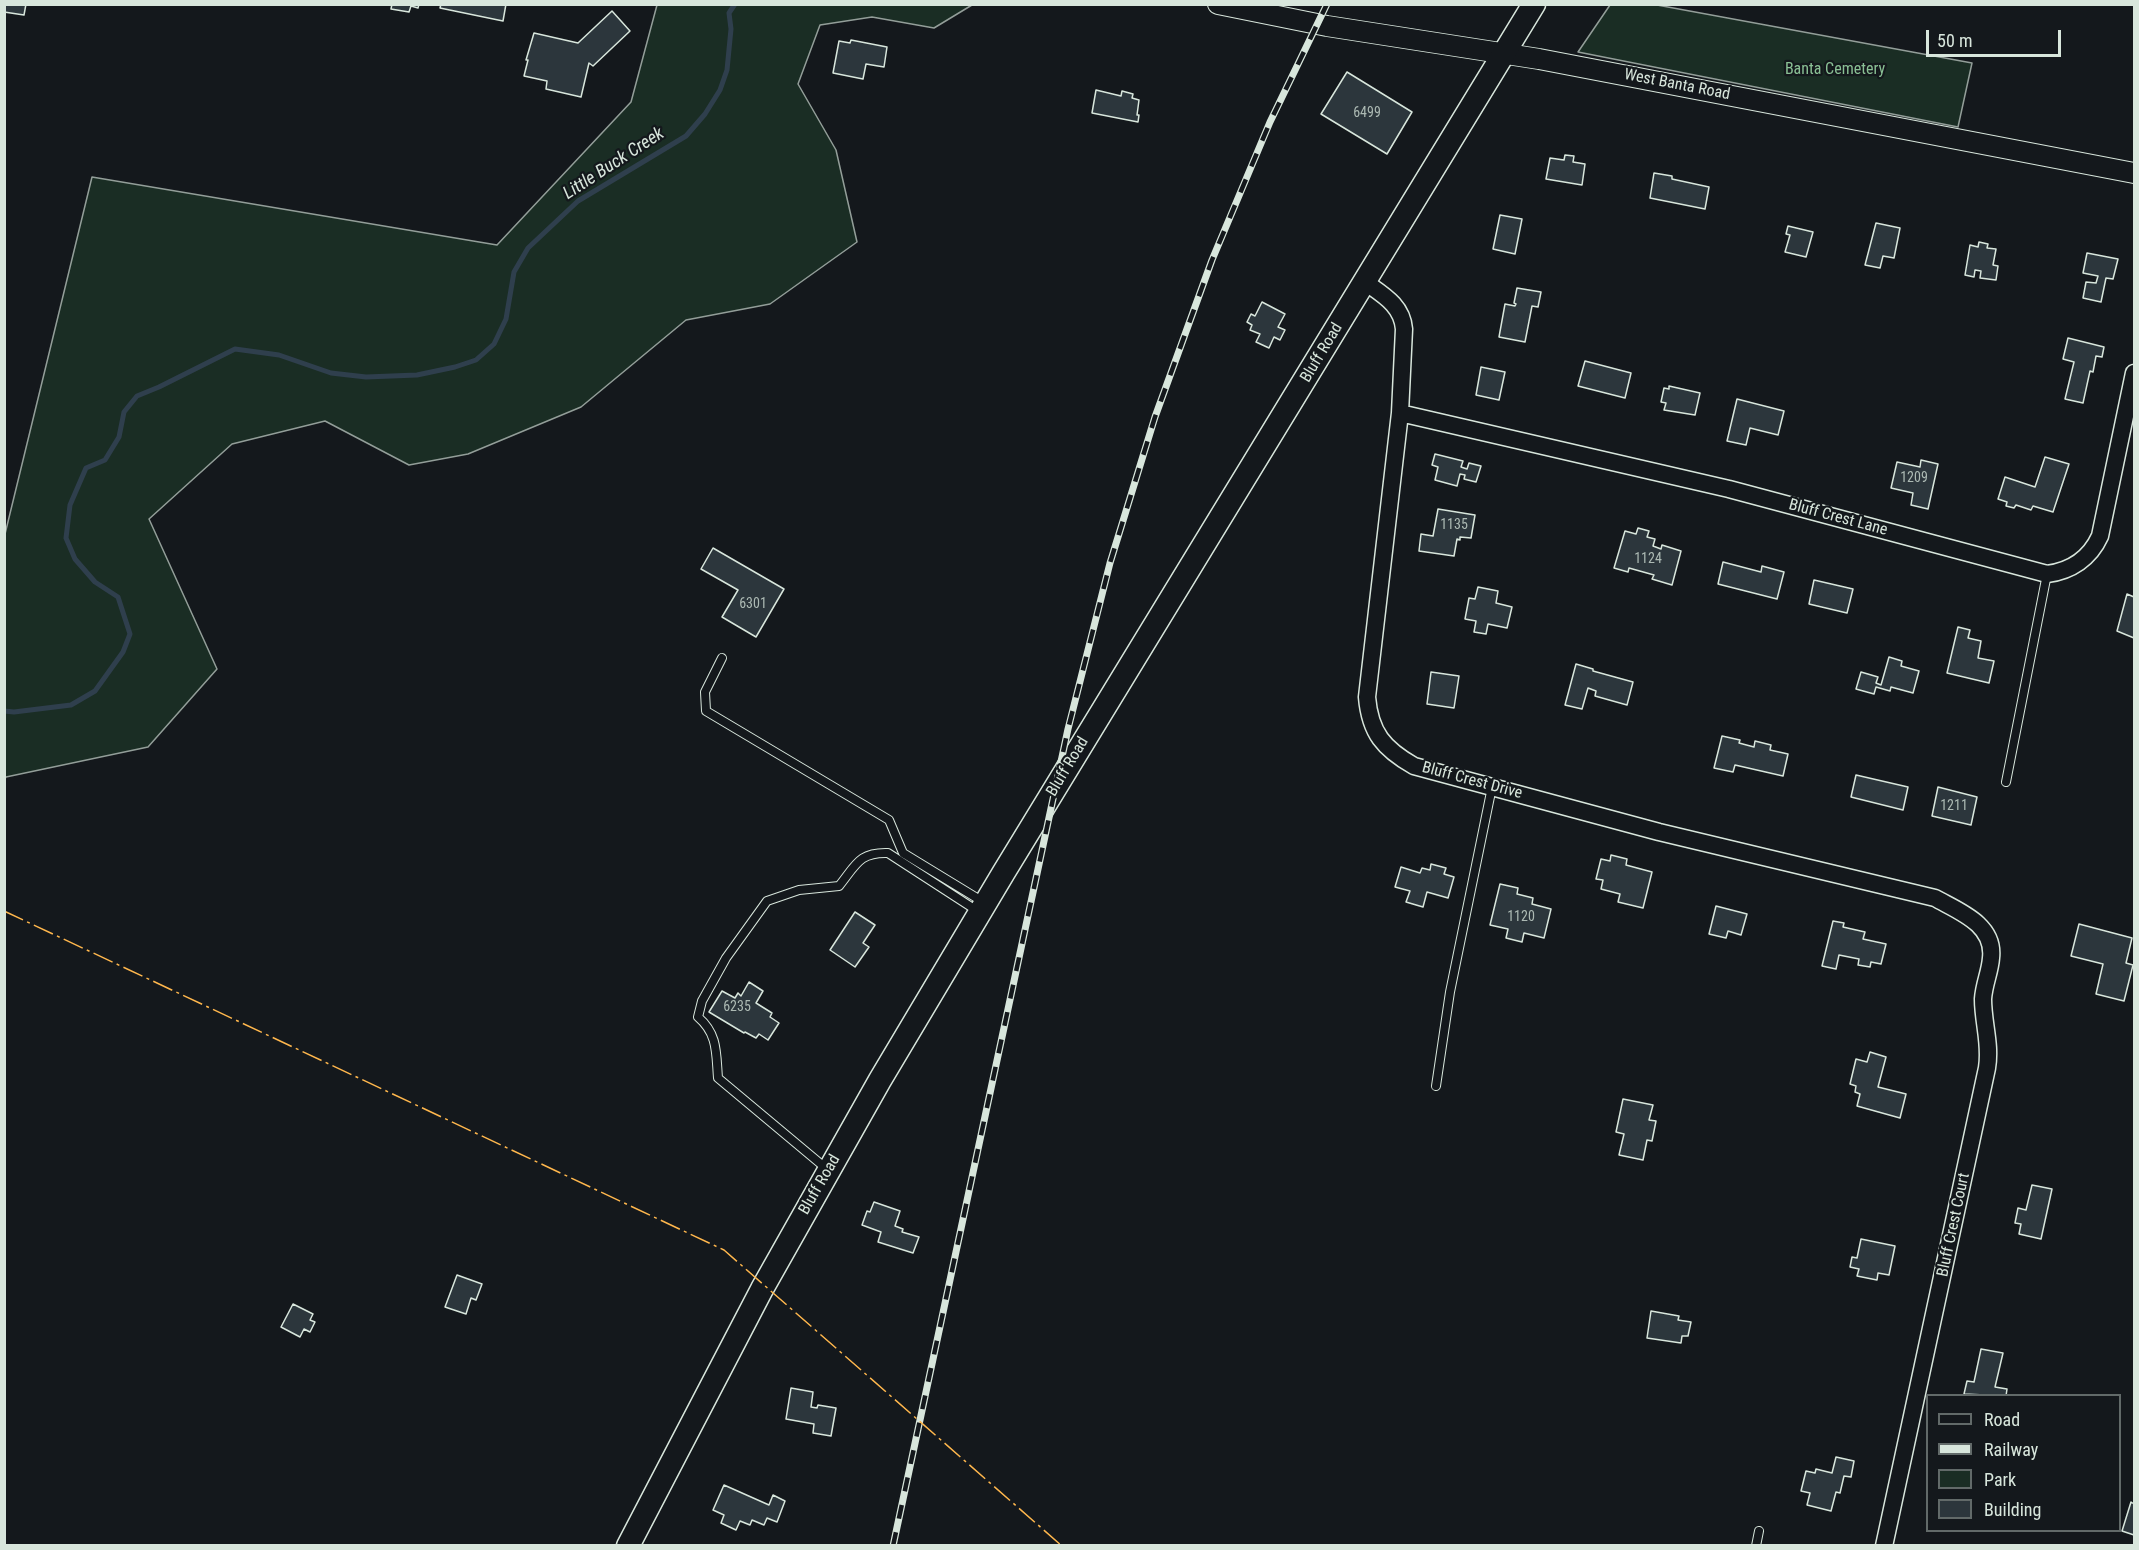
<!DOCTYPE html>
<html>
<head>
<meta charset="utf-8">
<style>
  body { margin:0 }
  #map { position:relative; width:2139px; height:1550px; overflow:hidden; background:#14181c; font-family:"Roboto Condensed",sans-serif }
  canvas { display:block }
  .frame { position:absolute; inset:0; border:6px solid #d8e6dc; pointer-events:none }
  .legend { position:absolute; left:1926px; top:1394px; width:195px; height:138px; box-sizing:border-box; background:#14181c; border:2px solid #626a69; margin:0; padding:8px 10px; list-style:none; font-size:18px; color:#d8e6dc }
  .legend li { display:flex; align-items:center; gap:12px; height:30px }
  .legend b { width:30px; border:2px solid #626a69 }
  .scale { position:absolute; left:1926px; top:30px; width:135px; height:27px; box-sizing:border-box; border:3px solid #d8e6dc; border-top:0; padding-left:8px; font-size:18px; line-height:21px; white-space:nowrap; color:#d8e6dc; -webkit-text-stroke:4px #14181c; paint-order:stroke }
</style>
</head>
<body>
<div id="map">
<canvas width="2139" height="1550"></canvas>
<div class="frame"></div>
<ul class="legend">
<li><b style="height:8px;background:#14181c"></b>Road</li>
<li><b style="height:8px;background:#d8e6dc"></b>Railway</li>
<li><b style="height:16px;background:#1a2d24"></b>Park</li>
<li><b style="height:16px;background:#2c363c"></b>Building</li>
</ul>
<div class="scale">50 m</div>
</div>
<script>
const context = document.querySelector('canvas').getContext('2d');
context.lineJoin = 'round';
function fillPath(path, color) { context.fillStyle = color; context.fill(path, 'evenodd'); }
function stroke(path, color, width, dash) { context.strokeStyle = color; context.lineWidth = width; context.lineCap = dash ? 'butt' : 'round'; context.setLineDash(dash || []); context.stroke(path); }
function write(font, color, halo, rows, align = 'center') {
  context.font = font + ' "Roboto Condensed",sans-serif'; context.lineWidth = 4.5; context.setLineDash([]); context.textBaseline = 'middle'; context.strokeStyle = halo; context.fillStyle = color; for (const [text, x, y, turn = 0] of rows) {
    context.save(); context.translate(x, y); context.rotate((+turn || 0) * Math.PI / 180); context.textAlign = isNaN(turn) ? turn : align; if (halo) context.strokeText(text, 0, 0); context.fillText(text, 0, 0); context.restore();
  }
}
const green = new Path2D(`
  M657 5H972L934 28 872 17 820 25 798 84 836 150 857 242 770 304 686 320 581 407 468 454 409 465 325 421 232 444 149 519 217 669 148 747 6 777 5 779V534L92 177 497 245 631 102Z
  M1657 5 1972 63 1958 127 1578 52 1610 5Z`);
fillPath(green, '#1a2d24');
stroke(green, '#939e99', 1.5);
stroke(new Path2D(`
  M4 711 14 712 71 705 95 691 123 652 130 634 118 597 95 582 75 559 66 538 70 505 86 468 105 460 119 437 124 412 137 396 159 387 235 349 279 355 331 373 366 377 417 375 455 367 476 360 494 344 506 319 514 272 528 248 578 201 686 136 705 114 720 90 727 70 731 29 729 13 735 4`), '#2f3f4d', 5);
const building = new Path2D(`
  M4 4H26L24 15 4 12Z
  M392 4H419L418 8 411 6 409 12 391 9Z
  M441 4H506L503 21 440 8Z
  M612 11 630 31 593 66 589 63 581 97 546 89 547 81 524 76 528 60H526L534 33 578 43Z
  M851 40 887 47 884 67 866 64 863 79 833 73 839 41 850 43Z
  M1347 72 1412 112 1387 154 1321 114Z
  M1096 90 1121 96 1122 91 1133 94 1132 98 1139 100 1137 115H1139L1138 122 1092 113Z
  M1565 155 1574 156 1573 162 1585 164 1582 185 1546 179 1550 158 1564 160Z
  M1654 173 1672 176V179L1709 187 1705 209 1650 198Z
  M1500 215 1522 219 1515 254 1493 249Z
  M1876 223 1900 228 1894 258 1883 256 1880 268 1865 265Z
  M1788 226 1813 232 1806 257 1785 252 1790 235 1786 234Z
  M1979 242 1988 244 1987 248 1996 249 1993 265 1998 266 1996 280 1980 278 1981 271 1975 270 1974 277 1965 275 1970 245 1978 247Z
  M2087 253 2118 259 2113 279 2106 278 2101 302 2083 298 2086 282 2096 283 2098 276 2083 273Z
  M1517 288 1541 292 1538 307 1532 306 1525 342 1499 337 1505 304 1515 306 1516 304 1514 303Z
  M1262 302 1285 314 1278 327 1285 330 1280 340 1274 337 1269 348 1256 342 1260 334 1250 330 1252 325 1247 322 1251 314 1255 316Z
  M2068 338 2104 347 2102 357 2096 356 2093 372 2090 371 2083 403 2065 399 2074 362 2063 359Z
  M1585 361 1631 373 1625 398 1578 386Z
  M1481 367 1505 372 1499 400 1476 395Z
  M1669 386 1700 393 1695 415 1664 410 1666 403 1661 402 1664 388 1669 389Z
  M1737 399 1784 411 1778 435 1750 428 1746 445 1727 441Z
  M1435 454 1463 461 1461 467 1467 469 1469 463 1481 466 1476 482 1464 479 1465 475 1460 474 1457 486 1435 480 1438 467 1432 465Z
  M2045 457 2069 464 2053 512 2033 506 2031 510 2016 505 2014 508 2006 506 2007 502 1998 499 2005 477 2035 487Z
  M1921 460 1938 464 1928 509 1911 505 1913 493 1891 488 1897 462 1920 467Z
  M1438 509 1475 515 1471 538 1460 537V540L1457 539 1454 556 1419 551 1421 534 1433 536Z
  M1638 528 1649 531 1647 537 1655 539 1653 546 1661 549 1662 545 1681 551 1672 585 1652 579 1654 575 1629 568 1628 572 1614 568 1625 531 1636 534Z
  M713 548 784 589 756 637 722 617 738 590 701 569Z
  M1723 562 1761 572 1762 566 1784 572 1777 599 1718 584Z
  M1814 580 1853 589 1847 613 1809 604Z
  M1478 587 1498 591 1496 603 1512 607 1507 628 1488 624 1486 634 1474 632 1476 621 1465 619 1469 598 1475 599Z
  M2127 594 2134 597V638L2117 631Z
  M1958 627 1970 630 1968 638 1981 641 1978 658 1994 661 1989 683 1947 673Z
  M1889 657 1902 661 1901 666 1919 671 1913 693 1891 687 1890 691 1876 687 1874 694 1856 689 1861 672 1878 677 1876 683 1881 685Z
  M1576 664 1593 669V671L1633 682 1627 705 1595 696 1596 691 1588 688 1582 709 1565 705Z
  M1431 672 1459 676 1454 708 1427 704Z
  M1722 736 1740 740 1739 743 1754 747 1755 741 1771 745 1770 750 1788 754 1783 776 1735 765 1733 772 1714 768Z
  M1856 775 1908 787 1903 810 1851 797Z
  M1938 787 1977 797 1971 825 1932 816Z
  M1611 855 1627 859 1626 865 1652 872 1643 908 1618 902 1620 894 1601 889 1603 880 1596 879 1601 859 1610 861Z
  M1431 864 1446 868 1444 874 1454 877 1448 898 1427 892 1423 907 1406 902 1410 891 1395 887 1401 867 1420 873 1422 868 1430 870Z
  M1500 884 1518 888 1517 894 1533 898 1532 904 1551 909 1544 938 1524 933 1522 942 1506 938 1508 929 1490 925Z
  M1716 906 1747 914 1741 935 1728 931 1726 938 1709 934Z
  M855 912 875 925 863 943 869 947 855 967 830 950Z
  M1833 921 1844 923 1843 927 1865 932 1863 939 1886 944 1881 964 1871 962 1870 967 1858 965 1859 959 1839 955 1836 969 1822 966Z
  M2079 924 2132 938 2126 963 2133 965 2124 1001 2096 994 2103 964 2071 956Z
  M749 982 763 991 756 1003 772 1013 770 1017 779 1023 768 1040 759 1034 756 1038 745 1032 744 1033 709 1012 722 991 735 998 738 993 741 996Z
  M1870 1052 1886 1057 1878 1087 1906 1094 1900 1118 1857 1106 1860 1094 1855 1092 1856 1086 1850 1084 1856 1059 1867 1062Z
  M1623 1099 1653 1105 1649 1120 1656 1121 1652 1141 1647 1140 1643 1160 1619 1155 1624 1134 1616 1132Z
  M2032 1185 2052 1189 2041 1239 2019 1234 2021 1224 2015 1223 2018 1208 2026 1210Z
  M874 1202 900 1211 895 1226 903 1229 902 1232 919 1237 913 1253 878 1242 881 1232 862 1225 867 1211 870 1212Z
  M1861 1239 1895 1246 1889 1275 1878 1273 1877 1280 1857 1276 1859 1269 1850 1267 1852 1257 1857 1258Z
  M457 1275 482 1284 476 1300 471 1298 466 1314 445 1307Z
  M293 1304 313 1314 310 1320 315 1322 310 1332 304 1329 300 1337 281 1327Z
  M1651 1311 1679 1316 1678 1320 1691 1322 1688 1336H1682L1681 1343 1647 1338Z
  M1981 1349 2003 1353 1995 1387 2007 1389 2006 1396 1964 1394 1967 1381 1974 1382Z
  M791 1388 813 1392 811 1407 817 1408 818 1405 836 1408 831 1436 813 1433 814 1424 786 1419Z
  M1836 1457 1854 1461 1851 1477 1844 1476 1840 1493 1836 1492 1831 1511 1807 1505 1810 1493 1801 1491 1806 1471 1815 1473 1816 1469 1832 1473Z
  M724 1485 769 1505 773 1495 785 1501 777 1522 767 1518 764 1525 752 1520 750 1525 740 1521 736 1530 721 1523 724 1515 713 1510Z
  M2131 1502 2134 1504V1535L2122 1531Z`);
fillPath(building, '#2c363c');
stroke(building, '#d8e6dc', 1.5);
const service = new Path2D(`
  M722 658 705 692 706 711 889 820 903 853 985 903
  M2006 782 2047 574
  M1436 1086 1450 992 1492 787
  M828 1170 718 1078C716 1053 718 1034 698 1017L702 1001 726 958 767 901 799 890 839 886C856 865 859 852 888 853L979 912
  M1756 1546 1759 1531`);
const minor = new Path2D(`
  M1365 282C1383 295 1402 305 1404 329L1400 413 1367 697C1370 733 1384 749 1414 766L1659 832 1935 898C1958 911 1995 924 1991 958 1990 972 1984 984 1983 999 1983 1023 1991 1044 1987 1068L1884 1546
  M1400 413 1729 489 2047 574C2071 571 2090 558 2100 536L2134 373`);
const tertiary = new Path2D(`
  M1218 4 1327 26 1539 59 2134 173`);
const secondary = new Path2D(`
  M628 1546 762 1289 880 1080 1004 872 1534 4`);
stroke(service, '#d8e6dc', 10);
stroke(minor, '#d8e6dc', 19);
stroke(tertiary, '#d8e6dc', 22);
stroke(secondary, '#d8e6dc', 25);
stroke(service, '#14181c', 8);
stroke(minor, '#14181c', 16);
stroke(tertiary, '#14181c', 20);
stroke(secondary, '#14181c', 22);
const rail = new Path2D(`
  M893 1546 1068 729 1110 563 1155 417 1212 260 1270 122 1327 4`);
stroke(rail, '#d8e6dc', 7);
stroke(rail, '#14181c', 4.5, [14]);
stroke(new Path2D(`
  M4 911 724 1250 1062 1546`), '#ffb74d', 1.5, [21, 4.5, 3, 4.5]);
write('14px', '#adbab4', null, [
  ["6499",1367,113],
  ["1209",1914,478],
  ["1135",1454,525],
  ["1124",1648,559],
  ["6301",753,604],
  ["1211",1954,806],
  ["1120",1521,917],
  ["6235",737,1007]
]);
write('16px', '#8ac095', '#14181c', [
  ["Banta Cemetery",1835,70]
]);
write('16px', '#d8e6dc', '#14181c', [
  ["West Banta Road",1677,85,11],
  ["Bluff Road",1322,353,-59],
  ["Bluff Crest Lane",1838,518,15],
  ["Bluff Road",1068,767,-59],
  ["Bluff Crest Drive",1472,781,15],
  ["Bluff Road",820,1185,-60],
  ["Bluff Crest Court",1954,1225,-78]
]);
write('italic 18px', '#d8e6dc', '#14181c', [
  ["Little Buck Creek",614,164,-33]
]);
</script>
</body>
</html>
